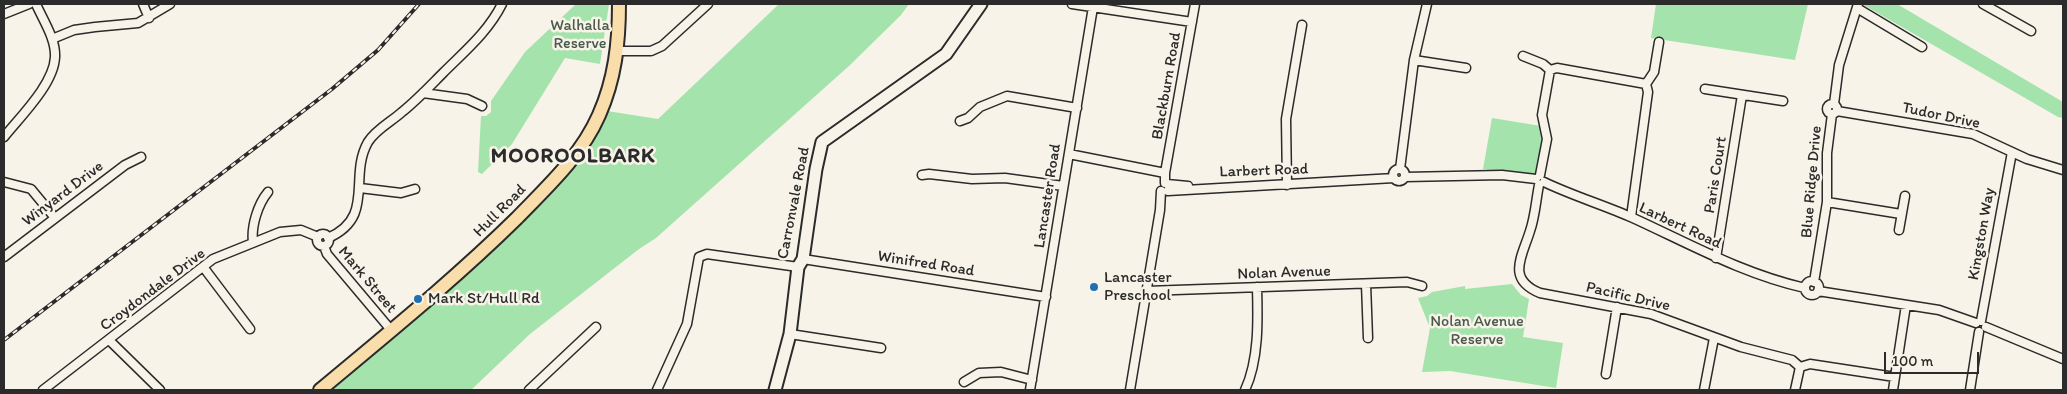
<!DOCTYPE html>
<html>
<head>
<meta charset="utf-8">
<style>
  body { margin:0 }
  #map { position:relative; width:2067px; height:394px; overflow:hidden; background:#f7f3e8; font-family:Itim,sans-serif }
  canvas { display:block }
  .frame { position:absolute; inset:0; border:5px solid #2b2b2b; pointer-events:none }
  .scale { position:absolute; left:1884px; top:352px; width:95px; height:22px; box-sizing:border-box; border:2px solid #2b2b2b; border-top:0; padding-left:6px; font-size:15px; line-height:18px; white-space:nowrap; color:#2b2b2b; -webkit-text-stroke:4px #f7f3e8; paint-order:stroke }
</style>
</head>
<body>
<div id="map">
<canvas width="2067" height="394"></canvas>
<div class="frame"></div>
<div class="scale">100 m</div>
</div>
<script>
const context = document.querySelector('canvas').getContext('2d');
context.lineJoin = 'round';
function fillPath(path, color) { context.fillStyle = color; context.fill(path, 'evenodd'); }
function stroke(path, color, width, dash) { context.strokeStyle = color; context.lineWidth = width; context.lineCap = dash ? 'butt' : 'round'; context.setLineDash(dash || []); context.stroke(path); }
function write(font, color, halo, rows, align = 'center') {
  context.font = font + ' Itim,sans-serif'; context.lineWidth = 5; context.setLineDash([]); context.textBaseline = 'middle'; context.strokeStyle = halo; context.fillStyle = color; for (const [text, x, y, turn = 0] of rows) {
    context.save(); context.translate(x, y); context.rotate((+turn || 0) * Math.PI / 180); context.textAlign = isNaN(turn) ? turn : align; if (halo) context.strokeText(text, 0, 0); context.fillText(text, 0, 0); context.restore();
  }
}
fillPath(new Path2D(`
  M576 4H609L600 64 565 58 512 144 482 174 478 172 481 116H486L491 112V101L525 52Z
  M779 4H909L901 15 849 66 656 238 639 249 530 334 471 390H330C380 347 429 303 478 259 526 215 582 172 607 111L658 119Z
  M1656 4H1808L1795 60 1651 38Z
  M1862 4H1897L2063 102V118L2058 117Z
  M1492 118 1541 126C1544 140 1544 166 1533 176L1483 169Z
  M1512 284 1521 295 1529 299 1523 337 1563 343 1556 388 1450 371 1422 372 1430 328 1418 298 1427 296 1432 292 1465 286V289Z`), '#a4e3ab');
const street = new Path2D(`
  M143 4 149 18
  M1072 4 1192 22
  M1983 4 2031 31
  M1857 8 1922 47
  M4 14 29 4
  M52 39 74 30 95 27 138 23 170 4
  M617 51H651L662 46 708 4
  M1523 56 1543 64 1550 70
  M1414 60 1466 68
  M1646 84 1654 72 1659 42
  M1705 89 1783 101
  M423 93 467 99 482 106
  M1827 109a5 5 0 1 1 10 0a5 5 0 1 1-10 0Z
  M1834 104 1839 65 1858 4
  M1837 111 1973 134 2027 159 2063 170
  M960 121 968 118 980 107 1007 96 1077 108
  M4 137C20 117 54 84 55 57 56 39 43 20 36 4
  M1069 154 1165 173
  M1393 175a6 6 0 1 1 12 0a6 6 0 1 1-12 0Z
  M1400 169 1414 60 1427 4
  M922 175 929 174 972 179 1005 178 1063 186
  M1540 175 1547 139 1542 115 1550 70 1557 68 1646 84 1648 92 1631 217
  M1405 177 1502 175 1536 179
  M4 182 31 189 55 218
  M1544 182C1573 196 1604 205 1633 218 1690 244 1743 274 1805 288
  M1165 183V173L1195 4
  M1167 184 1188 186
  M1287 185 1286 119 1302 25
  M1539 185C1536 200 1535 217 1530 231 1522 257 1506 279 1540 293L1651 314 1741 347 1792 360 1800 367 1795 390
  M360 188 401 193 415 189
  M1168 191 1394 178
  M1827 202 1901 214
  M1899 230 1905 196
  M317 240a6 6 0 1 1 12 0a6 6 0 1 1-12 0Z
  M328 238C376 217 348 177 368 142 376 129 391 122 402 112 417 100 430 86 443 73 465 51 488 32 502 4
  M253 242C251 226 258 204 268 192
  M324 246 327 254 391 330
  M4 257 125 165 141 157
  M1716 258 1742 95
  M803 259 1046 297
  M204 268 250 329
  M1805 288a7 7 0 1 1 14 0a7 7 0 1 1-14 0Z
  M1814 282 1827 202V153L1832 114
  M1366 284 1368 338
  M1146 291 1407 282 1422 286
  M1818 291 1939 310 1976 323
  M1981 321 2012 152
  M1986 327 2063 359
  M790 334 881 348
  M109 340 160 390
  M1800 367 1810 364 1895 377
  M1606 374 1617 307
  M964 382 979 373 1001 372 1032 380
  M43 390 213 259 280 232 301 230 318 237
  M529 390 596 327
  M657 390 687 324 699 257 707 254 798 267
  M1030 390 1093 7
  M1130 390 1160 210 1161 191
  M1245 390C1259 360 1258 320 1257 287
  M1704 390 1714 338
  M1893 390 1906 305
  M1970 390 1979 332`);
const secondary = new Path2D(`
  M775 390 790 334 798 267 803 259 816 169 822 142 946 54 981 4`);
const primary = new Path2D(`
  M320 390C387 334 455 279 517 218 548 186 581 156 599 115 615 79 619 43 619 4`);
stroke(street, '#2b2b2b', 11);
stroke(secondary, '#2b2b2b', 15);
stroke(primary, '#2b2b2b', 16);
stroke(street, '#f7f3e8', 8);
stroke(secondary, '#f7f3e8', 11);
stroke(primary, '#f9deab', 12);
const rail = new Path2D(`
  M4 340 332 89 378 50 419 4`);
stroke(rail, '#2b2b2b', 4);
stroke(rail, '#f7f3e8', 2, [5.5]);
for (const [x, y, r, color] of [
  [1094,287,5,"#1f6fb2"],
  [418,299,5,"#1f6fb2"]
]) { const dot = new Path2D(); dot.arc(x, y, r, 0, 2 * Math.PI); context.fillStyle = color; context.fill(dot); stroke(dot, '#f7f3e8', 2); }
write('16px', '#49594b', '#f7f3e8', [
  ["Walhalla",580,26],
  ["Reserve",580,44],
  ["Nolan Avenue",1477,322],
  ["Reserve",1477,340]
]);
write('16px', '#2b2b2b', '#f7f3e8', [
  ["Blackburn Road",1167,86,-80],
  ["Tudor Drive",1941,116,12],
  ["Larbert Road",1264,171,-2],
  ["Paris Court",1716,175,-81],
  ["Blue Ridge Drive",1812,182,-85],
  ["Winyard Drive",63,194,-37],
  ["Lancaster Road",1048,196,-81],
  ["Carronvale Road",794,203,-79],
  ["Hull Road",500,211,-45],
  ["Larbert Road",1680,226,25],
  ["Kingston Way",1982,234,-80],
  ["Winifred Road",926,264,9],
  ["Nolan Avenue",1284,273,-2],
  ["Mark Street",367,280,50],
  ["Croydondale Drive",153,290,-37],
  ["Pacific Drive",1628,297,13]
]);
write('16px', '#2b2b2b', '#f7f3e8', [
  ["Lancaster",1104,278],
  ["Preschool",1104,296],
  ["Mark St/Hull Rd",428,299]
], 'left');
context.letterSpacing = '1px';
write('bold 21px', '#2b2b2b', '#f7f3e8', [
  ["MOOROOLBARK",573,157]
]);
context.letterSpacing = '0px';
</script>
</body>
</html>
